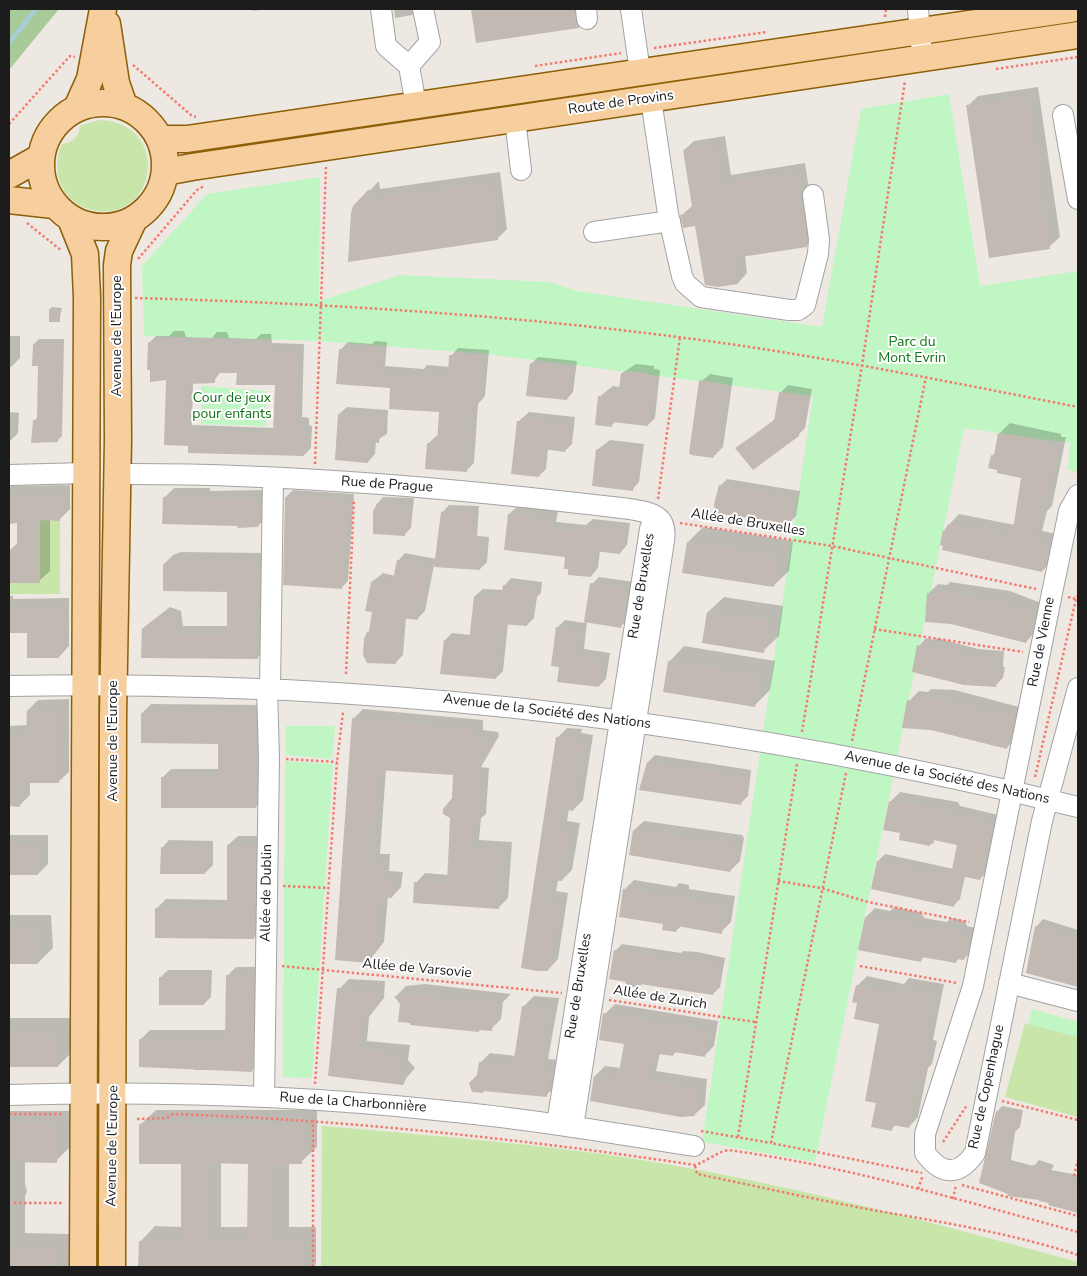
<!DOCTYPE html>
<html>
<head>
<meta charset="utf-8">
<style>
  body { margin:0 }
  #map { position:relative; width:1087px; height:1276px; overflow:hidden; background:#ede9e2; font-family:"Nunito Sans",sans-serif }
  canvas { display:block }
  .frame { position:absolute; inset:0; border:10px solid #1c1c1c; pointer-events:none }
</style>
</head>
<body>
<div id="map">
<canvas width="1087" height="1276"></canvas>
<div class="frame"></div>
</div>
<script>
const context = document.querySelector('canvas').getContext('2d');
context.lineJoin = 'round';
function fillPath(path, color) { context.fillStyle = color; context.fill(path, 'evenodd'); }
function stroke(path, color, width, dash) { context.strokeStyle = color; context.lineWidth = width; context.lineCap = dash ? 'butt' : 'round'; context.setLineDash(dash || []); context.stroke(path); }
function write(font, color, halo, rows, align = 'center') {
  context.font = font + ' "Nunito Sans",sans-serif'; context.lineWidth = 4; context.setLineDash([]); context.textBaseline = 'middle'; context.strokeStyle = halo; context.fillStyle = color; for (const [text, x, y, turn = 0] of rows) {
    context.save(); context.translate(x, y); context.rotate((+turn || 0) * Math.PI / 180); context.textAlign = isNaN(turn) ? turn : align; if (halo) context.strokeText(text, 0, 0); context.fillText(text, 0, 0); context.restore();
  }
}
fillPath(new Path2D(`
  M99 120C170 122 159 219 97 211 84 209 73 203 65 192 55 178 55 159 62 144 73 143 79 136 80 126Z
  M40 520 60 521V594H9V563L10 582 40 583Z
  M1025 1023 1078 1037V1117L1005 1097Z
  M322 1126C447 1137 575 1146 699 1170 827 1194 952 1228 1078 1262V1267H321Z`), '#c8e5aa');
fillPath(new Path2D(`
  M11 9H59L9 70V12Z`), '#a8ca99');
fillPath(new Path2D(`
  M949 94 980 286 1078 271V472L1068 470 1070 443 964 428 815 1162 702 1142 813 396 487 354 320 341 144 336 142 266 207 194 320 177 319 301 400 275 550 282 577 291 822 327 861 109Z
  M201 386 266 391V426L201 424Z
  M286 726H335L332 759 286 755Z
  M285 761 333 764 312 1078 283 1077Z
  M1032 1009 1078 1022V1037L1028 1024Z`), '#c0f6c4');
fillPath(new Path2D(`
  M253 9H269L253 11Z
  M394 9H418L412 15 395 18Z
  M472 9H582L586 19 579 27 477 41Z
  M1038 87 1060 237 1049 247 968 106 978 96Z
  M725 136 731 175 805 163 816 236 806 246 745 255 747 273 738 283 696 225 682 215 693 205 684 150 694 141Z
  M500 172 507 229 497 239 354 207 379 181 380 189Z
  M52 307 62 308 59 321 50 309Z
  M174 331H184L186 337 212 338 217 332H227L229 338 256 339 261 334H271L272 343 304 344 302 417 309 418V425L312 426 311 448 304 455 189 445 167 379 149 343 156 336H169ZM221 371H238L276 383 274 428 192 425 193 382 214 381Z
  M9 336H20V358L11 367H9Z
  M39 339H64L62 436 57 441 34 421 39 416 40 364 34 344Z
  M375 341 387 342 385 366 424 369 427 365 450 367 451 356 458 348 489 350 485 396 478 404 474 463 466 471 428 444 436 436H438L440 411 392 387 340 350 348 342 372 344Z
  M538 357 577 361 573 392 567 399 531 364Z
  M636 364 654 366V369L660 370 655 418 648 425 616 421 612 425 599 397 613 386 621 387 622 373Z
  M710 374 733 378 723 447 713 457 701 382Z
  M788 385 812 389 805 428 798 435 737 448 775 419 781 392Z
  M347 407 388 410 387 434 376 441 375 454 368 462 336 459 339 414Z
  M9 412 19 413 18 433 9 442Z
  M529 412 575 417 572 444 565 451 548 449 546 469 539 476 518 422Z
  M1010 423 1061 434V437H1066L1052 506 1047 511 1042 531 1057 534 1052 561 1042 571 944 530 959 514 1015 525 1023 476 992 456 996 451 1000 433Z
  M610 440 644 444 639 482 632 490 597 450Z
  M727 479 800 491 796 516 789 523 720 486Z
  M70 485V509L60 519H50V571L39 581 11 549 18 543V522H9V486Z
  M174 488H210V491L264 490 268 516 258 526 239 525 164 498Z
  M293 490 354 494 348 581 341 588 286 497Z
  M383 497 414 498 411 528 404 535 374 533 376 505Z
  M449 505 479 506 477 536 489 537 487 562 480 569 434 565 425 611 417 619 406 618 403 655 395 663 368 632 371 629 373 611 372 582 383 573 395 576 398 561 405 553 436 559 442 513Z
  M517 507 558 511 556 522 586 525 593 519 630 523 627 545 620 553 600 551 598 568 591 576 509 514Z
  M703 527 793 541 789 571 773 586 688 542Z
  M181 552 264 553 266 649 257 658 143 628 170 607 181 611 183 626H228L229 591 164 564 173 555Z
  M599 577 634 582 628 619 621 626 587 621 584 649 610 653 606 679 599 686 560 666 557 628 565 620 585 623 592 584Z
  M511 578 542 582 541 593 537 597 534 618 527 625 508 623 503 671 496 678 445 640 452 633 471 635 475 596 483 589 503 590 504 586Z
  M950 582 1010 591 1041 603 1036 631 1026 642 928 594 938 584 947 585Z
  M9 596H13V599L69 598V646L59 657 28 632H9Z
  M724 597 783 606 779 636 763 651 708 612Z
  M926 638 935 640 937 638 978 649 1004 651 1003 667H1005L1003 678 995 686 919 646Z
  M684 646 775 661 770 690 754 706 669 662Z
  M931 689 955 690 1023 708 1017 738 1006 748 931 729 909 701 919 691 928 692Z
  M69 699V772L58 782H30V795L20 805H9V726L28 725V710L38 700Z
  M151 704 264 705V799L256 807 162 778 171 769H219V742L142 713Z
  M363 709 483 720V730L498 732 499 736 481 767 489 768 486 814 481 818 479 840 512 842 508 898 499 907 416 883 425 873 449 875 455 774 386 769 380 854H390L389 871 403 872 401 887 392 897 388 896 384 942 369 961 353 719Z
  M567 728 582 729 581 733 593 735 583 800 573 810 569 809 567 821 580 823 572 870 562 880H558L556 891 568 893 558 959 548 970 522 967 557 738Z
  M655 755 751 770 748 796 741 803 640 789 648 762Z
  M900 792 958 802 960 806 999 815 989 870 980 879 965 876 960 899 953 906 878 861 885 854 954 869 959 844 936 839 929 845 902 832 891 801Z
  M644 821 742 835 744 838 740 861 730 871 634 830Z
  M9 835H48V864L38 874H9Z
  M238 836H265L263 928 254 938 156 909 166 899 228 900V845Z
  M169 840 213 841V865L205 873 162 848Z
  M634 880 676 887 679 883 689 885V889L735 896 731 922 721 932 681 926 676 931 624 890Z
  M894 907 922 913 924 918 947 922 951 918 965 921 967 926 976 928 973 950 964 959 959 958 956 962 925 956 921 960 866 917 875 908 890 911Z
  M9 915H51L53 948 38 963H9Z
  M1043 919 1078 930V986L1027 972 1036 927Z
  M622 944 681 953 683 951 698 952 725 958 720 987 713 994 643 983 639 987 628 981 615 951Z
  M236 967H262L261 1061 252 1070H194V1067L141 1039 150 1030H227V976Z
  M168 970H212L211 997 204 1004 160 978Z
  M867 976 904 984 909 978 944 984 933 1040 937 1041 932 1064 928 1068 918 1117 909 1127 897 1124 891 1129 877 1102 881 1023 859 1002 857 986Z
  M349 979 385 981 384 998 369 1017 367 1041 410 1045 408 1060 415 1068 402 1083 330 1075 339 989Z
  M425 984 511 994 503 1002 501 1019 491 1029 481 1028 479 1031 401 1004 396 996 406 986Z
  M534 996 559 998 548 1059 560 1060 556 1086 546 1095 485 1090 483 1092 479 1075 480 1063 490 1053 516 1056 524 1006Z
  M615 1004 718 1021 714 1046 704 1056 676 1052 673 1055 660 1053 656 1071 707 1079 705 1105 694 1115 595 1076 605 1066 621 1068 626 1043 605 1014Z
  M9 1018H71L73 1051 58 1066H9Z
  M1002 1106 1023 1110 1020 1127 1015 1132 1011 1160 1034 1166 1039 1160 1054 1165 1051 1170 1078 1175V1212L1050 1204V1202L1041 1199 1009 1195 997 1112Z
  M156 1110H317V1147L301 1162H289V1227H316V1264L313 1267H140V1242L155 1226 182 1227 183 1163 140 1125ZM221 1162H249L248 1227H221Z
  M9 1111H70L69 1148 56 1161H25V1184L27 1191 25 1197V1233L69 1234V1267H9Z`), '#0003');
stroke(new Path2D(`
  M9 43 36 9`), '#a5ced9', 4.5);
fillPath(new Path2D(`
  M471 9H574L575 21 579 28 476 43Z
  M1028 97 1050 249 989 258 966 105Z
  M715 145 722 184 796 171 807 239V247L734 258 738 284 718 287 705 285 695 226 683 228 680 215 693 213 683 150Z
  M490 182 498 240 348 262 351 213 353 206 369 189 371 199Z
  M49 309H60V322H49Z
  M166 337H177L180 343 209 344V339H220L222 345 253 346V340H264L266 342V349L298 350 295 424H303L302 432H306L304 456 188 453V446L164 445 166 380 150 382V370H147L148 342 166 343ZM215 373H237L236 385H275L273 434 186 431 187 384 215 383Z
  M60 343 58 442 31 443 33 420H37L38 366H32L33 344Z
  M366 348 380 349 378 373 418 376 419 372 448 374 449 355 482 357 478 405H471L467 472 425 469 427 443 437 444 439 412 389 409 390 388 336 384 339 349 366 351Z
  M530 363 571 368 567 400 526 396Z
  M627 371 648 373V376L654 377 648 426 612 422V427L595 425 598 396 604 397V393L616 394V390H619L621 373H627Z
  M702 380 727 385 716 455H714L713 458 691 455 689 453 699 381Z
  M779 392 805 395 799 436 753 470 735 448 774 421Z
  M338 414 381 417 379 443 370 442 368 463 335 460Z
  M521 418 568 424 565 452 543 449 539 477 511 474 517 421H521Z
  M998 433 1052 444V446L1056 447 1043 517 1038 516 1033 541 1048 544 1042 572 942 550 943 546 940 545 943 530 946 531 948 524 1012 536 1021 478 997 473V470L988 468 991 455 994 456Z
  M602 446 637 450 633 491 592 486 596 449 602 450Z
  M719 485 793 498 789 524 715 513 714 504Z
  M61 495 60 521 40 520V583H10V549H17V523L9 524V496Z
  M163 497 200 498V500H255V502H259L258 527 237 528 238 526 162 524Z
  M285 497 348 500 342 589 283 585Z
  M378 503 407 505 405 536 373 534V511Z
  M444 511 472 513 470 542 483 544 480 570 434 567 441 512Z
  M508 514 551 519 550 529 583 533 584 525 623 530 620 554 594 551 591 577 568 575V569H564L565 557 504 550Z
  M687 542 779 556 774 587 682 573Z
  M397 560 428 566 418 620 400 618 396 664 367 663 363 655 364 639 367 632H369L372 612 365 611 371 582 374 580 392 584Z
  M171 561H255V567H258V659L141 658 142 628H151L153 620 160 616H165L172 620 174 635H227V592L163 591V564H171Z
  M590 583 627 589 621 628 584 622Z
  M503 585 535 589 534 602 530 601 527 626 502 624 496 679 440 674 444 640 469 642 474 596 501 597Z
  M939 592 999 601 1032 613 1026 643 951 624 925 622 927 593 938 596Z
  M39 608H60L59 658H27V633H9V609Z
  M707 612 768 621 764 653 702 643Z
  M556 627 580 630 577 657 603 660 599 687 557 682 559 667 551 666Z
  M917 645 928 648 929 645 970 656 997 658 996 674H999L996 687 964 685 912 672Z
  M668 661 760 676 755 707 663 692Z
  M919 698 945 700 1013 718 1007 749 931 730 902 728 907 700 918 701Z
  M59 709V783H21L20 807 9 806V735H26L27 710Z
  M141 713H256V808H161V777H218V744L141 743Z
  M352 718 474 729V740L489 741 490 746 473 776 480 777 476 825 472 824 470 849 503 851 499 909 413 903 414 882 447 884 450 818 443 814V809L452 798 453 775 378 770 371 863H381L380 880 394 881 392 898 379 897 375 953 370 952 369 963 335 960Z
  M556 737 572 739V743L584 745 573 811 561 809 558 830 570 832 562 881 550 880 547 901 559 903 548 971H537L521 968Z
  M647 762 744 777 745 780 741 805 639 790Z
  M889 801 913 805V803L949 810 952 815 990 823 980 880 951 874 957 845 934 840 933 844H930V846L899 840 900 833 883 830Z
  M633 830 732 844V847L734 848 730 872 629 855Z
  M9 845H38V875H9Z
  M227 845H256L254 939 155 938V908L227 909Z
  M161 847 206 848 205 874H160Z
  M877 861 960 878 954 907 871 889Z
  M623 889 667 896 668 893 680 895V898L726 906 722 934 677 926 676 932 662 930 663 924 619 917Z
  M883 916 913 923 915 927 939 932 940 927 955 931 957 935 967 937 968 940 964 960 957 959 956 963 922 957 921 962 858 950 865 917 882 921Z
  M1035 926 1078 940V987L1026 973Z
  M9 930H36L38 964H9Z
  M614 950 674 960 675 958 690 959 718 965 713 995 640 984V988L625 986 626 982 609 979Z
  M226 975H254L252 1072 139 1067V1039H225Z
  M159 977H204V1005H159Z
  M856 985 897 994 898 987 934 994 924 1050H927L923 1075 919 1074 909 1128 893 1125 892 1131 871 1127 876 1103 865 1101 879 1024 854 1019 857 1003 852 1002Z
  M337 988 376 991 374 1010 370 1009 369 1018H361L357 1051 401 1054 399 1070 406 1079 403 1085 328 1076Z
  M413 994 436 996V998L459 1000V998L502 1004 493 1013 492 1031 479 1030V1032L410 1025V1023L398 1022 400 1004 394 996H413Z
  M522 1006 550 1008 539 1068 551 1070 547 1097 483 1091V1093L472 1092 469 1083 477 1075 479 1062 513 1066Z
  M603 1013 708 1031 705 1057 674 1052 673 1056 652 1053 647 1081 698 1088 695 1116 681 1117 590 1101 594 1076 618 1078 624 1044 599 1040Z
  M9 1033H56L58 1067H9Z
  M996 1111 1019 1115 1015 1133H1011L1007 1165 1030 1171 1033 1165 1050 1170 1047 1175 1078 1183V1213L1048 1205 1049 1203 1039 1201V1200L1007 1196 1008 1194 979 1183Z
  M9 1124H57V1163L9 1162Z
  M139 1124 302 1125V1164H274V1242H301V1267H138L139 1241 181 1242V1164H139ZM207 1163 248 1164 247 1242H206Z
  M9 1246 56 1247V1267H9Z`), '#c1b9b2');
const minor = new Path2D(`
  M381 9 386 46 409 66 430 42 423 9
  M586 9 587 19
  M631 9 640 72
  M918 9 921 44
  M409 66 416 105
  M651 99 668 214 682 276 685 283 701 297 789 310H798L805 305 818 254 819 239 813 195
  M1063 115 1078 199
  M515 119 521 170
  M594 232 670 221
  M117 474C289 473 460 489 630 509 652 513 668 515 664 541L573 1127
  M9 475 86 473
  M1078 495 1069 511 1052 593 973 986 925 1134V1153C942 1176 959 1176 975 1153L1042 821 1078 688
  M9 686C370 679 728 721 1078 807
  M270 688 273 478
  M1009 983 1078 1001
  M9 1095C151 1091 294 1095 436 1110 522 1118 608 1132 694 1146
  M264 1097 269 758 267 688
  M557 1124 650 529 655 516`);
const major = new Path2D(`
  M107 24 116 83 124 106
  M41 165a62 62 0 1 1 124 0a62 62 0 1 1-124 0Z
  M77 108 90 79 103 9
  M160 139H187L1071 9
  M165 172 192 167 1078 35
  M9 175 41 157
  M9 200 54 205
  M71 219 85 254 87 297 83 1267
  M112 1267 113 718 118 440 117 265 119 251 134 219`);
stroke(minor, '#a3a3a3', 22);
stroke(major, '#8d5f08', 29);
stroke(new Path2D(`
  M885 17 886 9
  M654 48 767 32
  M133 65 191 115 196 117
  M535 66 621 53
  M996 69 1078 57
  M9 124 70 56 75 57
  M27 223 62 251
  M138 259 197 190 204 186
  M135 298C317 303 498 314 678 337 812 354 945 381 1078 407
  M315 464 326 167
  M658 499 680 337
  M680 523 832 546 1036 589
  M1078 596V585
  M1068 597 1076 599 1078 596
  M874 629 1023 652
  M346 674 354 499
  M802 732 862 365 905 81
  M852 741 926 377
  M286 759 337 762
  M846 773 771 1143 922 1173
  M1035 777 1076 599
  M778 881 821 888 868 902 969 922
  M283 886 329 888
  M282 966 562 993
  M860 966 957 983
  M609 1000 755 1022
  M315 1084 337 762 343 712
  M1002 1101 1078 1120
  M9 1114H63
  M137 1119 166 1118 173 1114C348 1120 522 1139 695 1165 708 1161 715 1153 728 1150 847 1166 963 1201 1078 1232
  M701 1131 771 1143
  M738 1137 797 764
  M943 1142 967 1105
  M695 1166 697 1174C761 1187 825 1202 890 1213 953 1224 1017 1235 1078 1255
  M1074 1176 1078 1160
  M962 1185 1078 1216
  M918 1189 923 1175
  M953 1199 956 1185
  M14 1203H64
  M313 1267V1119`), '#f27a6e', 2.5, [2.5, 2.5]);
stroke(minor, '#fff', 20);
stroke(major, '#f7cf9e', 26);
write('14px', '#1c1c1c', '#fff', [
  ["Route de Provins",621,103,-8],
  ["Avenue de l'Europe",118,336,-90],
  ["Rue de Prague",387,485,4],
  ["Allée de Bruxelles",748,523,9],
  ["Rue de Bruxelles",642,586,-81],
  ["Rue de Vienne",1042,642,-79],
  ["Avenue de la Société des Nations",547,712,7],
  ["Avenue de l'Europe",114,741,-90],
  ["Avenue de la Société des Nations",947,778,12],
  ["Allée de Dublin",267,893,-89],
  ["Allée de Varsovie",417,969,5],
  ["Rue de Bruxelles",579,986,-81],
  ["Allée de Zurich",660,998,9],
  ["Rue de Copenhague",987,1087,-78],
  ["Rue de la Charbonnière",353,1103,4],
  ["Avenue de l'Europe",113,1146,-89]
]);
write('14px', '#117418', '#fff', [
  ["Parc du",912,343],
  ["Mont Evrin",912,359],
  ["Cour de jeux",232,399],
  ["pour enfants",232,415]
]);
</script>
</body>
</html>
